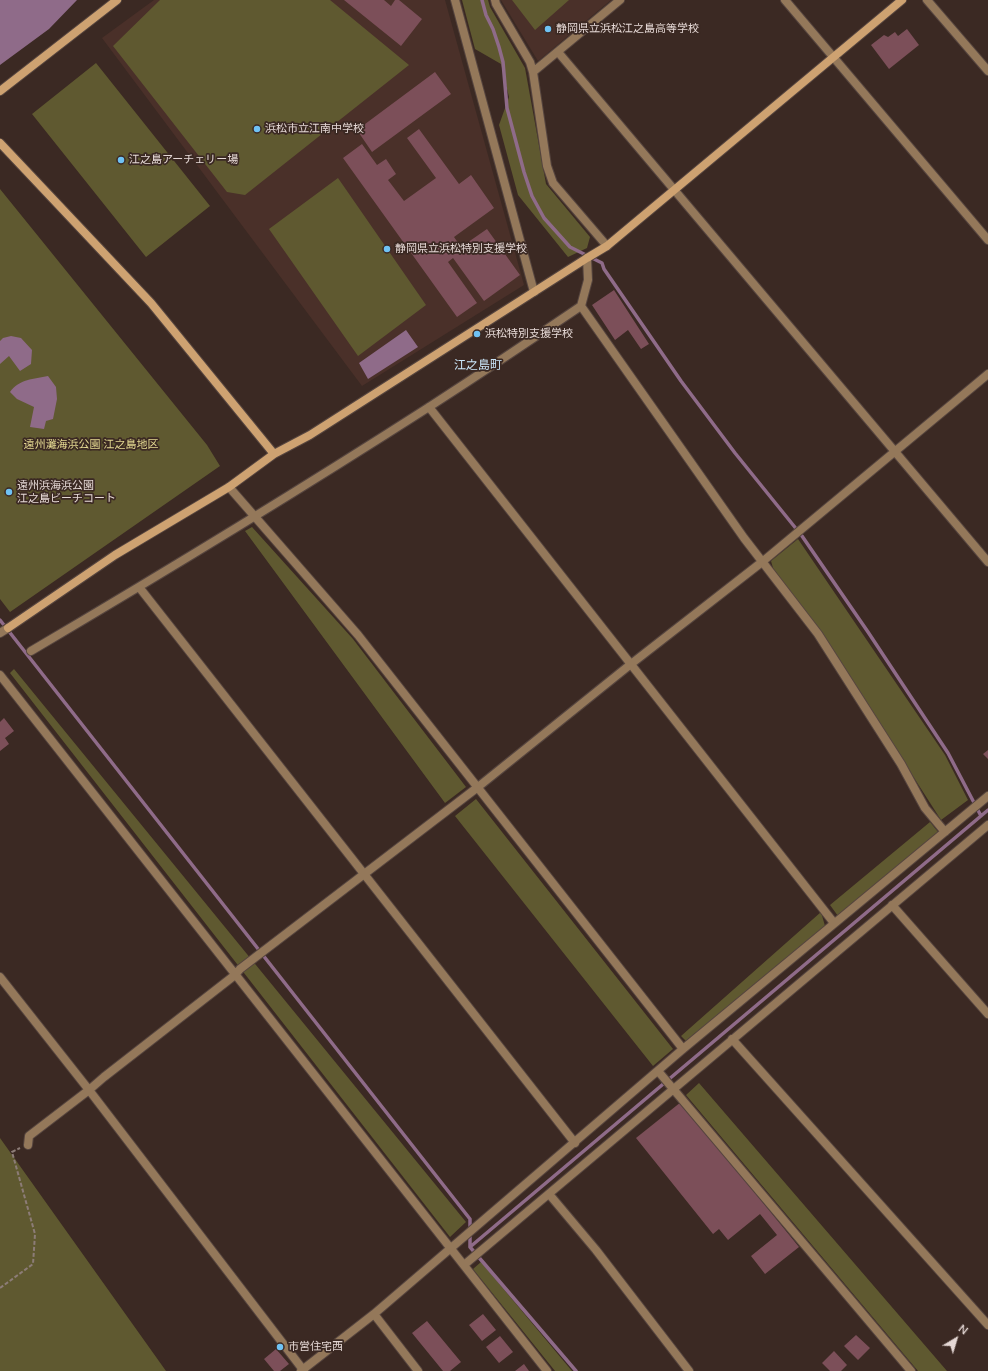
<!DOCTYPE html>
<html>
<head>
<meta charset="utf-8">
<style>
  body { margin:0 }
  #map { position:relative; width:988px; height:1371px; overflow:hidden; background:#3b2923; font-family:Mulish,sans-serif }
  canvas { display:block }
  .north { position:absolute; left:936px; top:1319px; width:40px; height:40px; -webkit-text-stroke:3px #3b2923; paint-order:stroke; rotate:38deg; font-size:11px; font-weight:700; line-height:16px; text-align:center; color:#e5d8d5 }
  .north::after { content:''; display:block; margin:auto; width:14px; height:18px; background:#e5d8d5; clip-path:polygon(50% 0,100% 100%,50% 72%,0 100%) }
</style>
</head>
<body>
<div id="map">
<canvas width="988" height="1371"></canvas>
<div class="north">N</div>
</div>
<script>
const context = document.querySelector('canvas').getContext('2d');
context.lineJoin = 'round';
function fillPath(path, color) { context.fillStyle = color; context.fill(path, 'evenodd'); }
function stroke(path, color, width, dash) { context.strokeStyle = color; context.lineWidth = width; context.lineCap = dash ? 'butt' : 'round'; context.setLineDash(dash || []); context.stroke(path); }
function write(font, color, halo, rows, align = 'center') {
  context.font = font + ' Mulish,"Noto Sans JP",sans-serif'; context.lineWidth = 3.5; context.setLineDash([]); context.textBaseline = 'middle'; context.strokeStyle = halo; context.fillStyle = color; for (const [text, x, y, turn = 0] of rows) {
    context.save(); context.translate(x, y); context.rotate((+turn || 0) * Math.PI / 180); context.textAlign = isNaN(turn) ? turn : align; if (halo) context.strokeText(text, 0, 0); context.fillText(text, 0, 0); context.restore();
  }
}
fillPath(new Path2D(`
  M154 0H445L524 285 362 386 102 38Z
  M501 0H611L538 61Z`), '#4a3029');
fillPath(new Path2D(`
  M160 0H330L409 65 245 195 227 192 113 46Z
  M462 0H488L490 7 525 68 546 184 590 237 587 248 568 257 518 195 499 125 509 97 501 64 475 49Z
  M512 0H569L535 30Z
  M96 63 210 206 146 257 32 114Z
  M338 178 426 305 358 356 269 229Z
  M0 189 207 445 220 466 10 612 0 599Z
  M252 527 353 639 466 787 445 803 245 531Z
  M798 539 945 755 968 800 941 820 831 648 773 568 771 561Z
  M14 669 466 1222 450 1237 10 673Z
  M476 799 673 1049 653 1066 455 816Z
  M930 822 938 832 838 916 830 905Z
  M821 912 825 926 686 1041 681 1036Z
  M699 1083 947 1371H918L686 1095Z
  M0 1138 166 1371H0Z
  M481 1262 572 1371H555L473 1269Z`), '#5f5930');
fillPath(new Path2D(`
  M0 0H77L49 29 0 65Z
  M406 330 418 347 368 379 359 363Z
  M11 336 21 338 32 350 31 364 20 371 9 356 0 364V341L3 338Z
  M48 376 56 387 57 399 53 419 46 421 44 429 30 427 34 407 17 399 10 392C19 379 34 379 48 376Z`), '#8f6b89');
stroke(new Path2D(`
  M482 0 486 15 493 29 499 47 503 62 507 108 524 172 532 196 544 218 570 247 602 263 604 269 681 381 735 453 802 536 868 632 948 753 981 816
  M0 620 470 1219V1247L576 1371
  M470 1247 988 810`), '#8f6b89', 3.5);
fillPath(new Path2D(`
  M344 0H384L391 6 395 0H399L422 19 401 46Z
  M907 29 919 45 889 69 871 45 884 35 888 37 895 32 898 36Z
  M435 72 451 94 372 152 357 130Z
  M419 129 459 184 471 175 494 208 454 237 461 247 487 229 520 275 484 301 453 258 448 262 477 303 457 317 343 158 362 144 377 165 386 159 396 174 388 180 404 201 436 178 407 138Z
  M614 290 649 344 641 349 628 330 615 340 592 305Z
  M4 718 14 731 5 738 9 744 0 751V722Z
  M988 750V759L983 754Z
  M681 1102 799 1247 765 1274 751 1256 777 1235 760 1214 728 1240 719 1229 713 1234 636 1138Z
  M483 1314 496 1330 482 1341 469 1325Z
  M427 1321 461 1362 450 1371H443L412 1333Z
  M856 1335 870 1348 858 1360 844 1346Z
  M500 1336 513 1352 499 1363 486 1347Z
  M276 1349 289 1364 280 1371H274L264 1359Z
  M834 1351 847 1365 841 1371H830L822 1363Z
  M524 1364 529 1371H515Z`), '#7c4f59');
const street = new Path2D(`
  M455 0 534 292
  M495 0 496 4 530 62 533 72
  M785 0 988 240
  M927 0 988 71
  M558 52 988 562
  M607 246 553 183 547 166 533 72 620 0
  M587 258 588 280 581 306 744 538 818 634 901 764 925 808 945 832
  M429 407 834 923
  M229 487 358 635 683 1049
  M139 587 575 1143
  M0 633 8 628
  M31 651C165 572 298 491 429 407 480 374 531 340 581 306
  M0 675 547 1371
  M892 905 988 1014
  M0 977 89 1090 304 1371
  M732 1039 988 1325
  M658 1071 911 1371
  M28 1145 29 1136 89 1090 104 1077 235 975 240 969 478 787 631 664 762 562 988 374
  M549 1194 596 1250 689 1371
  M464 1265 988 825
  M374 1314 418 1371
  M301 1371 374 1314 683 1049 988 796`);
const secondary = new Path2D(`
  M0 91 117 0
  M0 143 151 303 274 454
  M8 628 115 555 229 487 274 454 310 435 587 258 607 246 902 0`);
stroke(street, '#56453f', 10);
stroke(secondary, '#56453f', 10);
stroke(new Path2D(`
  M0 1288 33 1264 35 1234 12 1152 20 1148`), '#8c7c77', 2, [4, 2]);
stroke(street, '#94785a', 8);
stroke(secondary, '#cea271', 8);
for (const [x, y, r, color] of [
  [548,29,4,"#6fc2f4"],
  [257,129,4,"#6fc2f4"],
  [121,160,4,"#6fc2f4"],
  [387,249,4,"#6fc2f4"],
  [477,334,4,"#6fc2f4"],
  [9,492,4,"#6fc2f4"],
  [280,1347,4,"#6fc2f4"]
]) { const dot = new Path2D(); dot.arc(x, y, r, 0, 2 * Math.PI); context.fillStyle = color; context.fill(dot); stroke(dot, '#3b2923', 1.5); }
write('11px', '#e5d8d5', '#3b2923', [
  ["静岡県立浜松江之島高等学校",556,29],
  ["浜松市立江南中学校",265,129],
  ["江之島アーチェリー場",129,160],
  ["静岡県立浜松特別支援学校",395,249],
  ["浜松特別支援学校",485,334],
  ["遠州浜海浜公園",17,486],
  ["江之島ビーチコート",17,499],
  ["市営住宅西",288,1347]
], 'left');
write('11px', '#e3d891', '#3b2923', [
  ["遠州灘海浜公園 江之島地区",91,445]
]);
write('12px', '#cae6f9', '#3b2923', [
  ["江之島町",478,365]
]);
</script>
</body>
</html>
